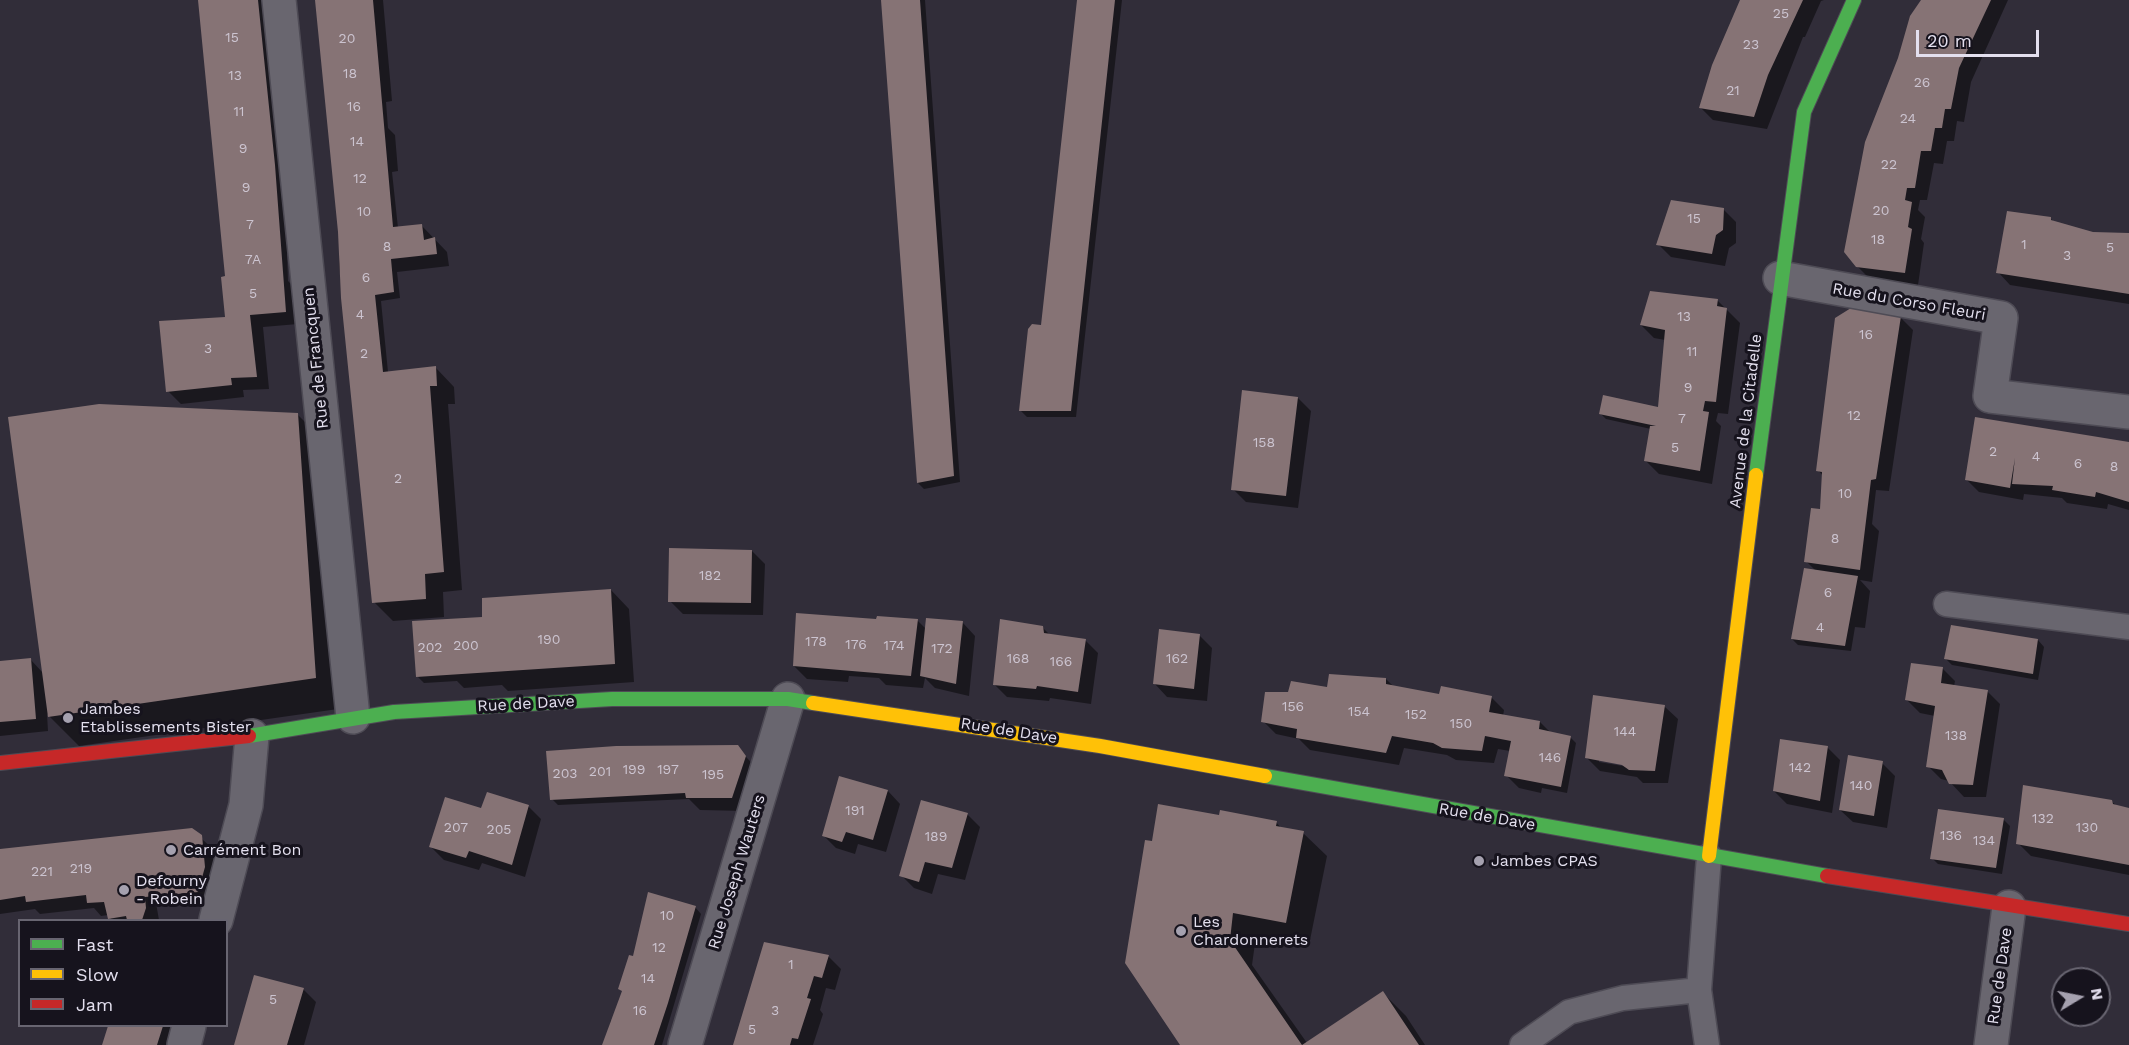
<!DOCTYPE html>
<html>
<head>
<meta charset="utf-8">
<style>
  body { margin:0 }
  #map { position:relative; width:2129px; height:1045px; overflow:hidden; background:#312d39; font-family:"Work Sans",sans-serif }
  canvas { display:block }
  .legend { position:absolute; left:18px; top:919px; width:210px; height:108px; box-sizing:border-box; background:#16131d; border:2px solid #686571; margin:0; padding:8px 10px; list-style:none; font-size:18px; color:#e3dfee }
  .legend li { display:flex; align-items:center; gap:12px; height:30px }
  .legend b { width:30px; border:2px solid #686571 }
  .north { position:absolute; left:2051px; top:967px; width:60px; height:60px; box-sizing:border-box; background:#16131d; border:2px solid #686571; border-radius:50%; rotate:80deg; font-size:16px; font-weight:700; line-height:24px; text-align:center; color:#e3dfee }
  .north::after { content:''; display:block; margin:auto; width:21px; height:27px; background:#a5a1af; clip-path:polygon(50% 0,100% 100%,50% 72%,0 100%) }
  .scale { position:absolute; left:1916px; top:30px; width:123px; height:27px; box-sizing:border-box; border:3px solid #e3dfee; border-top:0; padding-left:8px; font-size:18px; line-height:21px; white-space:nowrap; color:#e3dfee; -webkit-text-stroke:4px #16131d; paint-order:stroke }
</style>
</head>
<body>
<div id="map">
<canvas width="2129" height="1045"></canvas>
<ul class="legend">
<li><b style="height:8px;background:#4caf50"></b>Fast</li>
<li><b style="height:8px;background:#ffc107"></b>Slow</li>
<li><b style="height:8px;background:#c62828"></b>Jam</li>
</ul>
<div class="north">N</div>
<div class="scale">20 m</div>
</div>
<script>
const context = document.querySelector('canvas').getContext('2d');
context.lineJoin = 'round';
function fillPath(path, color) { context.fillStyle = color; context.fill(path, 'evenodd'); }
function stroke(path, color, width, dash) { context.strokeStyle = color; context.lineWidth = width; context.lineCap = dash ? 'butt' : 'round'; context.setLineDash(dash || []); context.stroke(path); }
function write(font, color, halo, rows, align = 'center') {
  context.font = font + ' "Work Sans",sans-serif'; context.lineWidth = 6; context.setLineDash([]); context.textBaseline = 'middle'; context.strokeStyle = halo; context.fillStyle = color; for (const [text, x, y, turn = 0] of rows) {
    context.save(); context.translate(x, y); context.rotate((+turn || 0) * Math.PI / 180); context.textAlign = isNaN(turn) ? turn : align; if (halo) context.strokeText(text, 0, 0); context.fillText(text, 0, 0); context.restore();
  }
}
fillPath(new Path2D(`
  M200 0H269L293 253 287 254 288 281 295 288 298 324 263 327 269 389 243 390 244 397 181 404 168 391 227 318 229 278Z
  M317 0H383L392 101 386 102 388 128 395 135 398 171 392 172 398 228 422 226 447 252 449 266 397 272 400 298 381 301 388 372 436 368 454 387 455 404H448L462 590 443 592 444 617 393 621 374 602 339 264 340 232Z
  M882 0H925L960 482 924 489 918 483Z
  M1079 0H1122L1076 417H1027L1021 411 1042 326Z
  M1741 0H1824L1821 1 1805 37H1803L1767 129 1713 120 1701 108Z
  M1923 0H2008L1971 82 1964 122 1957 121 1954 141H1947L1943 164 1934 163 1927 200H1920L1918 210 1925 217 1921 239 1924 243 1918 285 1870 279 1857 266Z
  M1723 209 1736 222V243L1729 248 1725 266 1671 257 1658 244Z
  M2050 218 2055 223 2092 233 2129 235V304L2010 285 1998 272Z
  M1717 300 1740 323 1728 414 1718 413 1716 421 1721 426 1712 484 1659 474 1646 461 1651 429 1606 419 1600 413 1659 408 1665 340 1654 338 1641 325Z
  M1900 317 1913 330 1889 491 1876 490 1872 524 1879 531 1872 582 1860 580 1870 591 1865 628 1855 627 1851 651 1798 645 1792 639 1816 571 1806 561 1825 512 1823 476 1818 470Z
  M1298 398 1311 411 1298 508 1246 502 1233 489Z
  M297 414 327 444 345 708 79 746 47 714 48 731 0 736V663L31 660 43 673Z
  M1977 419 2129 443V510L2108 504 2107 509 2067 503 2062 498 2024 494 2023 500 1979 492 1966 479Z
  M752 551 765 564 763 615 683 614 670 601Z
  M611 590 629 609 634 682 508 691 502 685 464 688 457 681 424 683 418 677Z
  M917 620 926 629 963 623 975 636 969 696 935 688 925 678 923 688 886 685 879 678 849 676 848 682 807 679 794 666 875 621Z
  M1042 627 1051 636 1085 640 1098 653 1091 704 1050 698 1049 701 1007 697 994 684Z
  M1199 635 1212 648 1207 701 1167 697 1155 684Z
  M2038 640 2044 647 2038 680 1952 665 1946 659Z
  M1942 668 1955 681 1954 686 1987 691 2000 704 1986 797H1964L1949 781 1941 779 1928 766 1935 716 1920 713 1907 700Z
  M1386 679 1394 687 1440 696 1491 697 1504 710 1503 716 1540 722 1551 733 1570 737 1576 743 1567 793 1542 788 1541 793 1519 788 1506 775 1510 751 1498 749 1494 763 1456 760 1447 755 1404 748 1399 765 1310 750 1299 739 1276 734 1263 721 1290 693Z
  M1665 707 1678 719 1668 783H1643L1637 777 1600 771 1587 758ZM1599 759 1630 764 1629 767 1599 762Z
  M737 747 758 770 745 811 700 810 689 799 558 805 552 799Z
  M1827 747 1840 760 1832 813 1787 804 1774 791Z
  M1882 763 1895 776 1887 828 1853 822 1840 810Z
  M888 791 900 804 886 852 858 844 855 854 836 848 823 835Z
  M2111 801 2117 806 2129 809V875L2031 856 2018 843Z
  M528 806 541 819 525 877 482 863 479 870 444 860 431 847 482 810Z
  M967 814 980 827 965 880 938 874 932 894 914 888 901 875Z
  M1221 817 1276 822 1282 829 1303 833 1327 856 1309 945 1256 936 1252 965 1307 1043 1383 993 1406 1016 1425 1045H1182L1153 842Z
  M2004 820 2010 826 2002 874 1938 864 1932 858Z
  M191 829 214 850 218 879 209 880 204 898 156 903 159 920H112L108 915 101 916 94 908 40 914 35 909 0 914V850Z
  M695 907 701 914 662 1045H604L611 1020 614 1021Z
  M828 956 841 969 835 990 826 988 820 1010 823 1014 813 1045H735Z
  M303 989 316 1002 304 1045H235Z
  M109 1026H173V1045H104Z`), '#0007');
fillPath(new Path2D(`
  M198 0H258L275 165 286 312 250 315 257 377 231 378 232 385 166 392 159 321 225 317 221 277 225 276 222 246Z
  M315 0H373L393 227 422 224 424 240 435 237 437 254 391 259 394 292 375 295 383 372 436 366 437 386H430L444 572 425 574 426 599 372 603 341 298 338 232Z
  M881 0H920L954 476 917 483Z
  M1077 0H1115L1071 411H1019L1028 329 1032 324 1041 325Z
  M1740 0H1803L1768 75 1754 117 1699 108 1712 65Z
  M1921 0H1991L1959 68 1951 109H1945L1942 128H1935L1931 151H1921L1915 188H1907L1905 200 1912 202 1908 227 1912 229 1905 273 1856 267 1844 252 1865 142 1898 58 1910 16Z
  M1671 200 1724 208 1723 230 1716 235 1712 254 1656 245Z
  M2007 211 2051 217V220L2093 232 2129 233V294L1996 273Z
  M1650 291 1718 299 1717 306 1727 308 1716 402 1705 401 1703 411 1709 412 1700 471 1644 461 1650 426H1656L1599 414 1603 395 1658 407 1665 330 1640 325Z
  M1851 308 1901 316 1876 479 1871 480 1860 570 1804 562 1811 508 1820 509 1822 472 1816 471 1835 318Z
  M1242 390 1298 397 1286 496 1231 490Z
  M99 404 298 413 316 678 48 717 8 417Z
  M1975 417 2129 442V502L2096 492 2095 497 2052 490 2053 486 2012 484 2015 458 2010 488 1965 480Z
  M669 548 752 550 751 603 668 602Z
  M1804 568 1858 576 1845 646 1791 639Z
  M611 589 615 664 416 677 412 621 482 617V598Z
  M796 613 876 619 877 616 918 619 911 676 793 666Z
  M926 618 963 621 956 684 920 676Z
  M1000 619 1043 626 1044 633 1086 639 1078 692 1037 686 1036 689 993 685Z
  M1951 625 2038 639 2033 674 1944 659Z
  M1159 629 1200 634 1194 689 1153 684Z
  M31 658 36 719 0 722V661Z
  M1911 663 1943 667 1941 683 1988 690 1973 785 1949 784 1942 770 1926 767 1935 706 1905 700Z
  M1329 674 1386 678V684L1439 694 1441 686 1492 696 1489 712 1540 721 1539 729 1571 736 1561 787 1504 776 1511 741 1485 736 1482 751 1442 748 1433 743 1392 736 1386 753 1296 738 1297 729 1261 722 1265 692H1288L1291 681 1327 687Z
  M1593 695 1665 705 1655 771 1629 770 1622 765 1585 758Z
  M1780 739 1828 746 1820 801 1773 791Z
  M738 745 746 756 732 798H686L685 793 550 800 546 751 616 746Z
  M1848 755 1883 761 1874 816 1839 810Z
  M839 776 888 790 873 840 846 832 842 842 822 836Z
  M2023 785 2112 800 2113 804 2129 808V865L2016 844Z
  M487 792 529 805 512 865 469 851 466 858 429 847 445 797 481 808Z
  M921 800 968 813 952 868 925 862 919 882 899 876Z
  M1158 804 1219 815 1220 810 1277 821 1276 826 1304 831 1286 923 1233 913 1230 940 1302 1045 1383 991 1419 1045H1180L1125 963 1145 840 1152 841Z
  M1938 809 2004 818 1996 868 1930 859Z
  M192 828 202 835 205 867 198 892 145 897 146 908 142 920H127L126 916 108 919 104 902 87 903 86 895 26 902 25 896 0 900V849Z
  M648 892 696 906 668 1003 654 1045H602L622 991 618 989 629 955 633 956Z
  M764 942 829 955 822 978 814 976 807 998 811 999 798 1039 792 1038 790 1045H733Z
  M254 975 304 988 287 1045H234Z
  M108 1026H163L157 1045H102Z`), '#867375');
const lane = new Path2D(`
  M1946 604 2129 627
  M1699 990 1707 1045
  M1522 1045 1569 1012 1623 998 1699 990 1709 856`);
const street = new Path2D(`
  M279 0 353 717
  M1780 278 2001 318 1990 396 2129 412
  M216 920 246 805 252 736
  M184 1045 189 1026
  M685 1045 788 699
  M1991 1045 2009 907`);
const fast = new Path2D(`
  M1756 475 1804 112 1854 0
  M249 736 394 712 612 699H788L813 703
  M1265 776 1827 876`);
const slow = new Path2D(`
  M813 703 1100 746 1265 776
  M1709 856 1756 475`);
const jam = new Path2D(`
  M0 763 249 736
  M1827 876 2129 924`);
stroke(lane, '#4e4b55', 27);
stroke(street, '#4e4b55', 36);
stroke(fast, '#4e4b55', 16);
stroke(slow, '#4e4b55', 16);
stroke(jam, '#4e4b55', 16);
stroke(lane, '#69666f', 24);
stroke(street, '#69666f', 33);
stroke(fast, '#4caf50', 14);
stroke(slow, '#ffc107', 14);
stroke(jam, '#c62828', 14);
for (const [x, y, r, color] of [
  [68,718,6,"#a5a1af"],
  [171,850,6,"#a5a1af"],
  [1479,861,6,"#a5a1af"],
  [124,890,6,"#a5a1af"],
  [1181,931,6,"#a5a1af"]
]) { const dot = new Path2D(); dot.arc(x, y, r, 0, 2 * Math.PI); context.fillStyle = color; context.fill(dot); stroke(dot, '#16131d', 2); }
write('14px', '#ccc4d0', null, [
  ["25",1781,14],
  ["15",232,38],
  ["20",347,39],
  ["23",1751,45],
  ["18",350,74],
  ["13",235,76],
  ["26",1922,83],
  ["21",1733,91],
  ["16",354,107],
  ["11",239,112],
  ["24",1908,119],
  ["14",357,142],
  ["9",243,149],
  ["22",1889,165],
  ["12",360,179],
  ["9",246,188],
  ["20",1881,211],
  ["10",364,212],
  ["15",1694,219],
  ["7",250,225],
  ["18",1878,240],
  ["1",2024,245],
  ["8",387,247],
  ["5",2110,248],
  ["3",2067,256],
  ["7A",253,260],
  ["6",366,278],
  ["5",253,294],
  ["4",360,315],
  ["13",1684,317],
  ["16",1866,335],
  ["3",208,349],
  ["11",1692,352],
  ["2",364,354],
  ["9",1688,388],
  ["12",1854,416],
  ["7",1682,419],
  ["158",1264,443],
  ["5",1675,448],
  ["2",1993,452],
  ["4",2036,457],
  ["6",2078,464],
  ["8",2114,467],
  ["2",398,479],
  ["10",1845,494],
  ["8",1835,539],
  ["182",710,576],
  ["6",1828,593],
  ["4",1820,628],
  ["190",549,640],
  ["178",816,642],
  ["176",856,645],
  ["200",466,646],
  ["174",894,646],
  ["202",430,648],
  ["172",942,649],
  ["168",1018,659],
  ["162",1177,659],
  ["166",1061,662],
  ["156",1293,707],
  ["154",1359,712],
  ["152",1416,715],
  ["150",1461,724],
  ["144",1625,732],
  ["138",1956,736],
  ["146",1550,758],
  ["142",1800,768],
  ["199",634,770],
  ["197",668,770],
  ["201",600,772],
  ["203",565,774],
  ["195",713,775],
  ["140",1861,786],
  ["191",855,811],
  ["132",2043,819],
  ["207",456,828],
  ["130",2087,828],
  ["205",499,830],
  ["136",1951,836],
  ["189",936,837],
  ["134",1984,841],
  ["219",81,869],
  ["221",42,872],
  ["10",667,916],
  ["12",659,948],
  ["1",791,965],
  ["14",648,979],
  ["5",273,1000],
  ["16",640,1011],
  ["3",775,1011],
  ["5",752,1030]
]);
write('16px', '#e3dfee', '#16131d', [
  ["Rue du Corso Fleuri",1909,302,10],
  ["Rue de Francquen",316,358,-96],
  ["Avenue de la Citadelle",1746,421,-83],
  ["Rue de Dave",526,704,-3],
  ["Rue de Dave",1009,731,9],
  ["Rue de Dave",1487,817,10],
  ["Rue Joseph Wauters",737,872,-73],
  ["Rue de Dave",2000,976,-82]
]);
write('16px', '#e3dfee', '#16131d', [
  ["Jambes",80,709],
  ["Etablissements Bister",80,727],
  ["Carrément Bon",183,850],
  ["Jambes CPAS",1491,861],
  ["Defourny",136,881],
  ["- Robein",136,899],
  ["Les",1193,922],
  ["Chardonnerets",1193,940]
], 'left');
</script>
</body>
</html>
